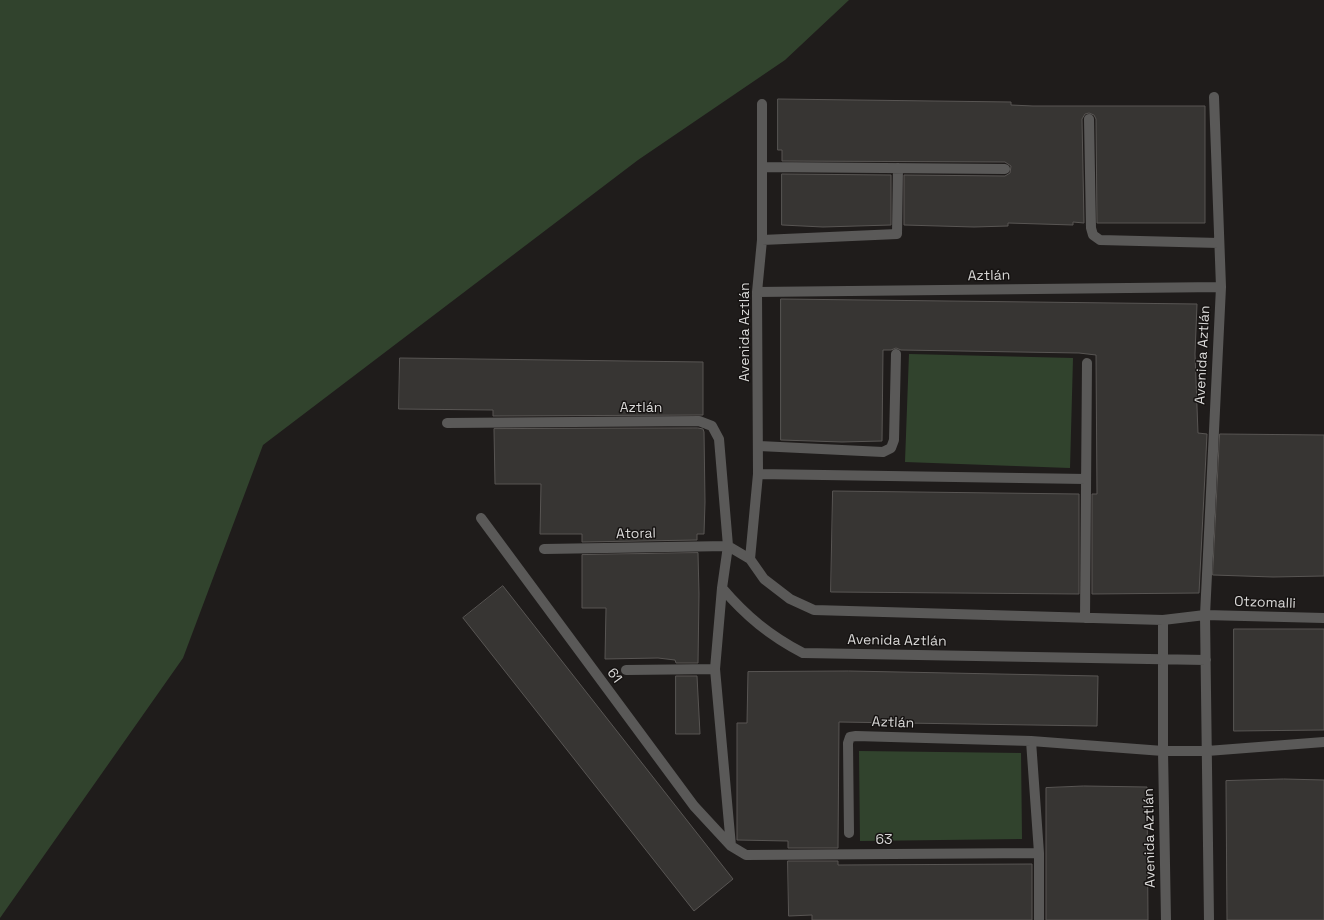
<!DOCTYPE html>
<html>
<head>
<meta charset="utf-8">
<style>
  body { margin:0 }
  canvas { display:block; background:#1f1c1b }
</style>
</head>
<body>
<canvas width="1324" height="920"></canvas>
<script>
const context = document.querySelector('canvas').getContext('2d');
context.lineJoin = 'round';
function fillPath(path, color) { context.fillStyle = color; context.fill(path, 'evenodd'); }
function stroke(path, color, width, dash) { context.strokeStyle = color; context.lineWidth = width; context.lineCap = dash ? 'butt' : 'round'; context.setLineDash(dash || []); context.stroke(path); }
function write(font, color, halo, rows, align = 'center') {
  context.font = font + ' "Space Grotesk",sans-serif'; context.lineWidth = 3; context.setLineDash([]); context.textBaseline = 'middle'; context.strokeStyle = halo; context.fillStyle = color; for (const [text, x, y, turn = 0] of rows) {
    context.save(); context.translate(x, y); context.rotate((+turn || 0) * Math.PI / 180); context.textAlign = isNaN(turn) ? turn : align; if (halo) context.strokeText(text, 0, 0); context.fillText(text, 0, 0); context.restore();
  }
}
fillPath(new Path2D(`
  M0 0H849L785 60 638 160 263 445 183 658 0 918Z
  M909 354 1073 358 1070 468 905 462Z
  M859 751 1021 753 1022 839 860 841Z`), '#31432d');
const building = new Path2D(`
  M778 99 1011 102V105L1033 106H1205V223H1097L1096 119 1094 115 1089 113 1085 114 1082 119 1084 223 1073 222V225L1008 223V226L974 227 904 225V175L1005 176 1010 173 1011 166 1005 162 782 161V150H778Z
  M782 174 891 175V225L823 227 782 225Z
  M781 299 1197 304 1195 354 1198 433 1207 434 1199 593 1092 594V494H1097L1096 355 1079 353 901 350 896 348 891 350H883L882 441 842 442 781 440Z
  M400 358 703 362V415L493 416V410L399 409Z
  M698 428 703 429 704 432 705 502 704 534H697V540L582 542V534H540L541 484H495L494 429Z
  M1220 434 1324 435V576L1273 577 1213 575Z
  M833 491 1079 494V594L831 592Z
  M698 553 699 594 698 663H676L675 660 658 658 605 659 606 608H582V555Z
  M503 586 733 879 694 911 463 618Z
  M1234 629H1324V730L1234 731Z
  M849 671 1098 676 1097 726 839 722 838 848H788V841L737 840V723H747L748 672Z
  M676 676H697L700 734H676Z
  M1284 779 1324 780V920H1227L1226 781Z
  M1084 786 1147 787 1148 920H1046V788Z
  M788 861H838V865L1032 864V920H812V915L789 916Z`);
fillPath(building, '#373533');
stroke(building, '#585553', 1);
stroke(new Path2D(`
  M1089 119 1091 228 1093 235 1100 240 1219 243
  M762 167 1005 169
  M762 240 897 234 898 168
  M757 292 1221 287
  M447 423 699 421 712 426 719 439 728 546 722 588C746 616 770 636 803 653L1206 660
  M759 446 883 452 891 448 894 440 896 354
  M758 474 1086 479
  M481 518 694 806 731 846 746 855 1039 853
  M728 546 750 559 764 579 790 599 814 610 1163 620 1205 615 1324 618
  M544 549 728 546
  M750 559 758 474 757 292 762 240V104
  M722 588 715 669 731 846
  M1085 618 1087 363
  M1163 620V751L1166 920
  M626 670 715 669
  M1031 741 1039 853V920
  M849 833 848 743 850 737 856 736 1031 741 1163 751H1207L1324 742
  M1209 920 1205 615 1221 287 1214 97`), '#5a5958', 10);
write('14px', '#d9d8d7', '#161312', [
  ["Aztlán",989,276,-1],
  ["Avenida Aztlán",745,332,-90],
  ["Avenida Aztlán",1203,355,-87],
  ["Aztlán",641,408],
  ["Atoral",636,534,-1],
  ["Otzomalli",1265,603,2],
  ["Avenida Aztlán",897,641,1],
  ["61",614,676,53],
  ["Aztlán",893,723,2],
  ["Avenida Aztlán",1150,838,-91],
  ["63",884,840]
]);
</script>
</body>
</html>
